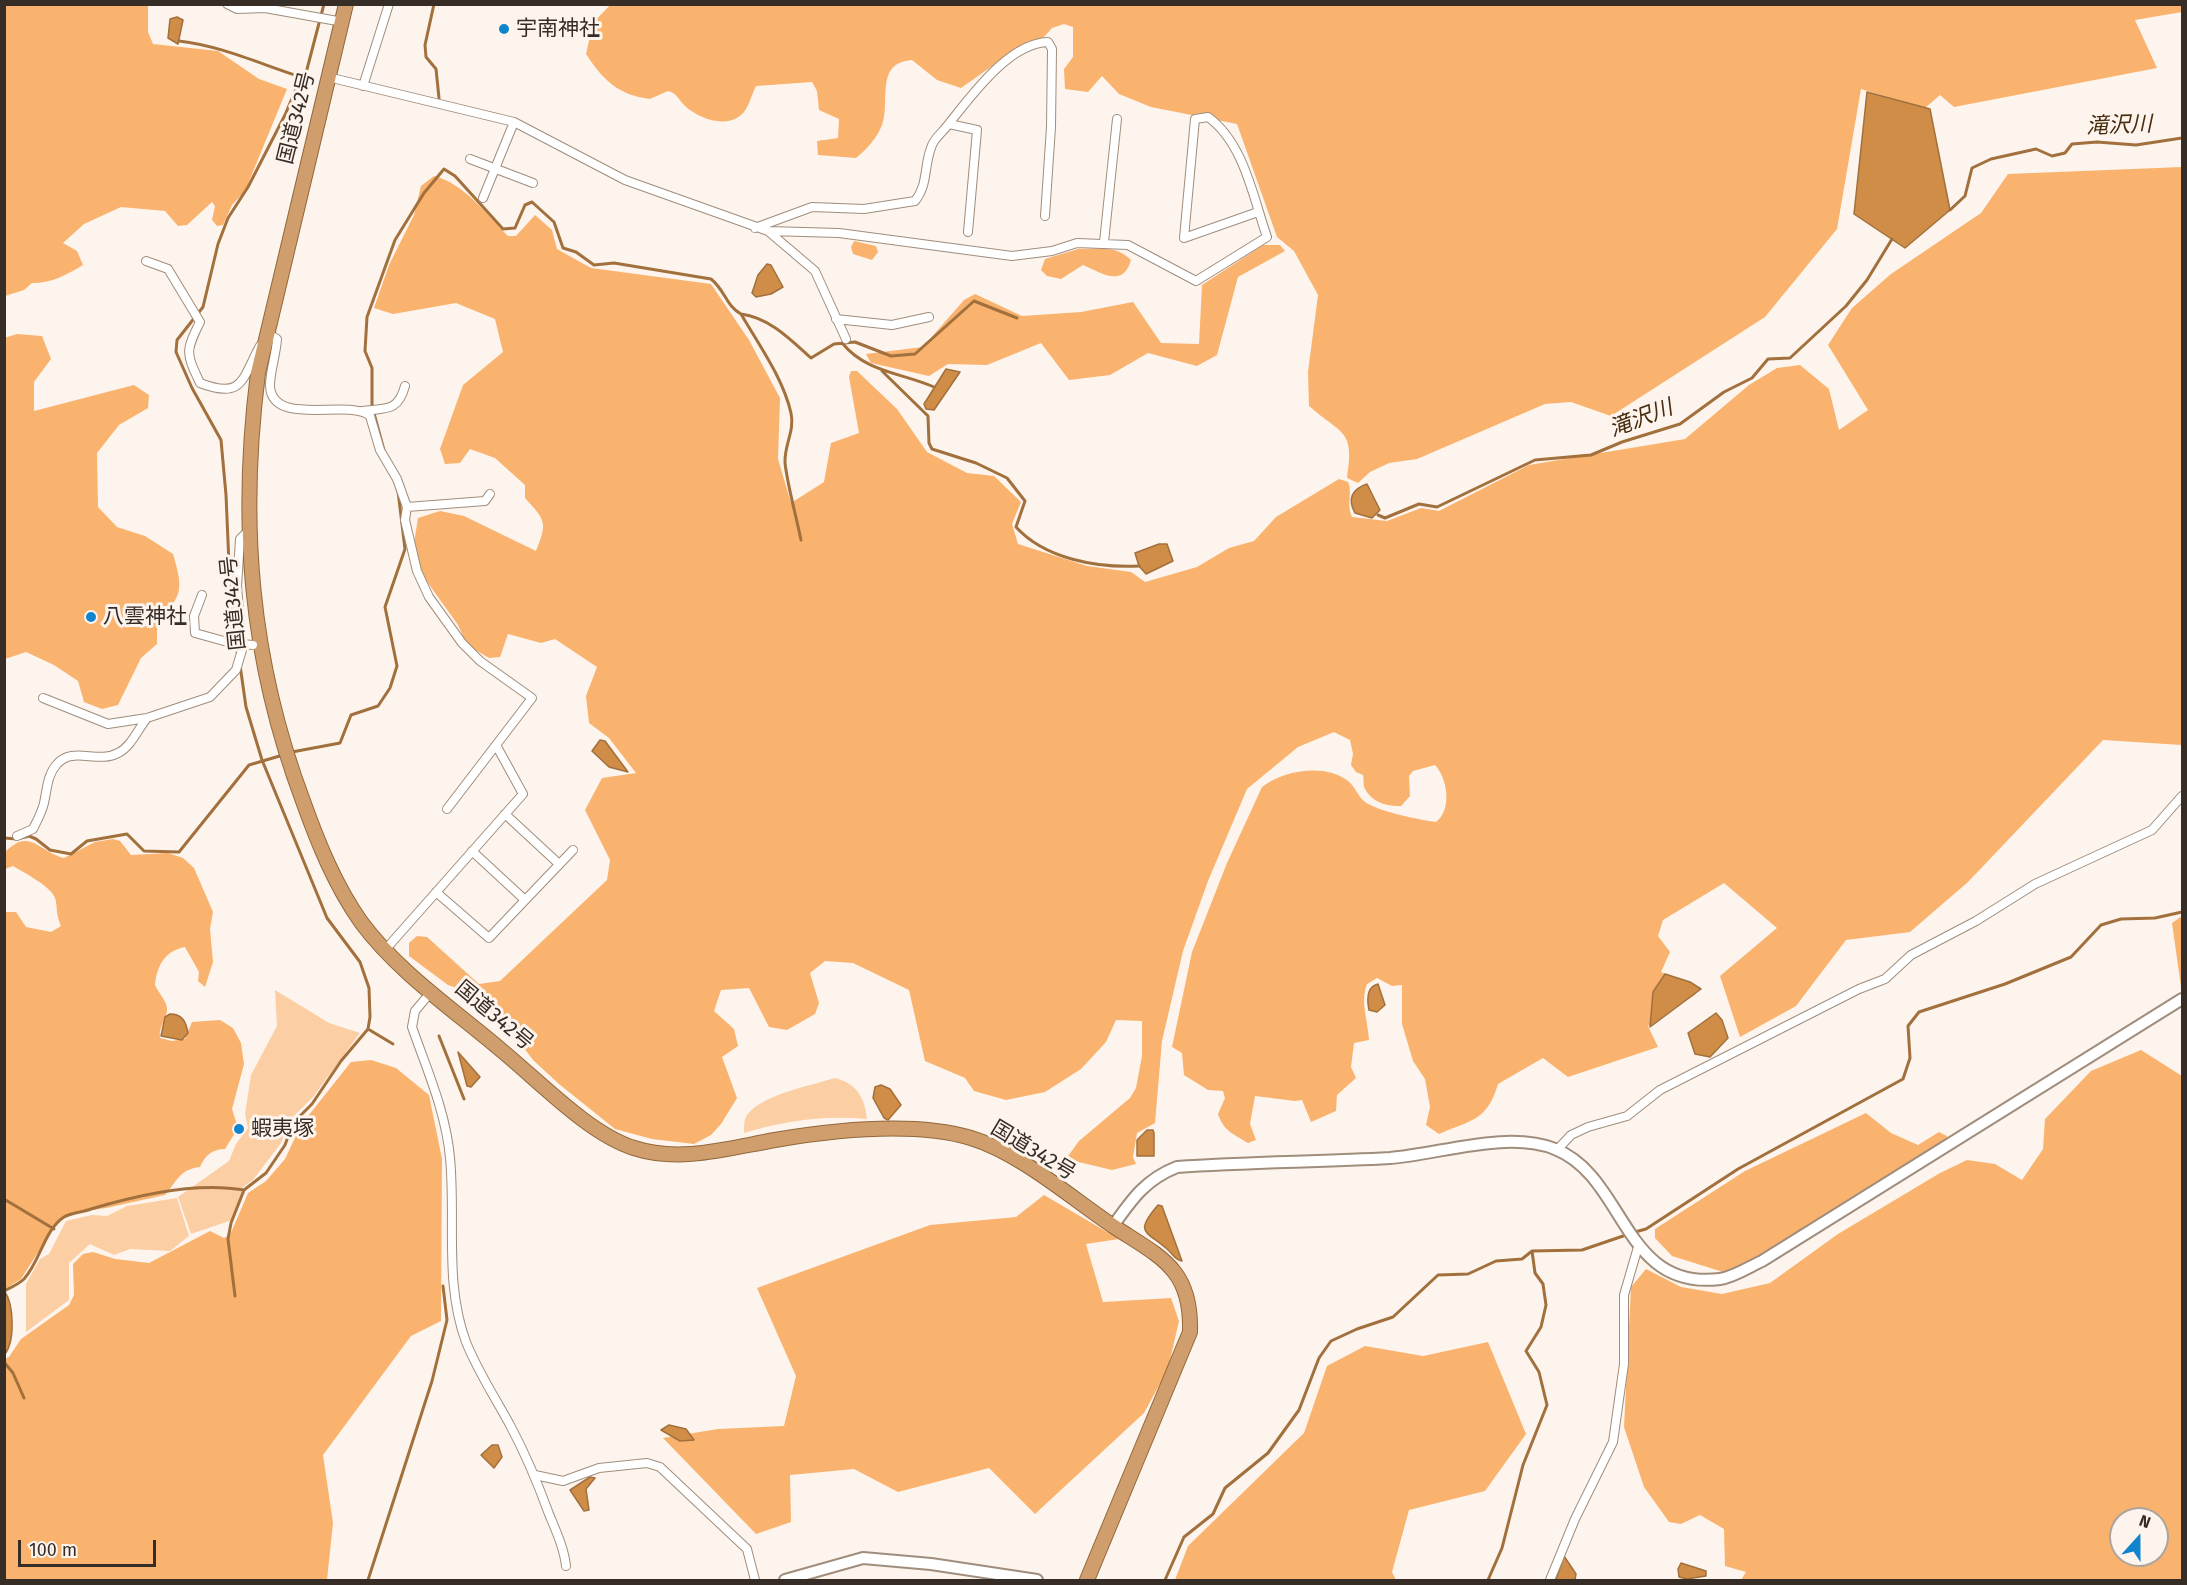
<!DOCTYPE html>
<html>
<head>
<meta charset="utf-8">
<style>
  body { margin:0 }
  #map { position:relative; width:2187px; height:1585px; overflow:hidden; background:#fdf4ed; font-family:"Fira Sans",sans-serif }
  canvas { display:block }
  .frame { position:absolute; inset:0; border:6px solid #352d26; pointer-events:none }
  .north { position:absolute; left:2109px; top:1507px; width:60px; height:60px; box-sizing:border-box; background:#fdf4ed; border:2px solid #ada49d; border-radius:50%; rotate:21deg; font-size:16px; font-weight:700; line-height:24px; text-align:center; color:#352d26 }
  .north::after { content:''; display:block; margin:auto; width:21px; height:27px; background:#1085ce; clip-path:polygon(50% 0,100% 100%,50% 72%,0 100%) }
  .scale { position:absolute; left:18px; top:1540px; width:138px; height:27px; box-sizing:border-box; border:3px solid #352d26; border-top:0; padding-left:8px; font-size:18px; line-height:21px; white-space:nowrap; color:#352d26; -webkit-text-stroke:4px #fdf4ed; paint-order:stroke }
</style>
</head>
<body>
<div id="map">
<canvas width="2187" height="1585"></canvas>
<div class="frame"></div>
<div class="north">N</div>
<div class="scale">100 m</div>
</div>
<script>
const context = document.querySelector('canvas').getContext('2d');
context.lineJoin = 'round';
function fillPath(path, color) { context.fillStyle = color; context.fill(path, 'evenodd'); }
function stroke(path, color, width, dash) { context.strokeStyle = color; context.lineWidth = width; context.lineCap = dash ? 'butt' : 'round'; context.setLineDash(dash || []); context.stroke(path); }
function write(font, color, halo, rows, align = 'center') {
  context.font = font + ' "Fira Sans","Noto Sans JP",sans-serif'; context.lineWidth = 6; context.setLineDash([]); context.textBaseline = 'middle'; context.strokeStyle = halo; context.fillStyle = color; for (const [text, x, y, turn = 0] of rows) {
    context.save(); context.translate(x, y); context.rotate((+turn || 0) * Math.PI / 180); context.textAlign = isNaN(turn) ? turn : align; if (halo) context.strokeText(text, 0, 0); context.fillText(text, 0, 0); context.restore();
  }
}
fillPath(new Path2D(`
  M275 990 329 1023 360 1033 313 1097 289 1121 281 1143 253 1180 243 1187 232 1220 191 1234 178 1197 229 1161 236 1144 248 1128 245 1114 251 1075 277 1026Z
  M835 1078C857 1083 865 1099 867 1119 824 1115 784 1121 744 1133 744 1129 744 1123 745 1119 754 1096 813 1085 835 1078Z
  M177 1198 189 1236 170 1251 130 1249 114 1255 90 1244 69 1263V1300L26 1332V1284L40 1259 49 1254 66 1221 92 1215 107 1216 127 1206Z`), '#fccea4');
fillPath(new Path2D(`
  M5 4 148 5V32L153 44 218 51 259 79 287 89 245 191 232 205 223 225 217 226 212 220 215 206 212 202 187 225 178 226 165 211 121 207 84 224 63 243 77 251 83 265C66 275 53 283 32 283L24 290 5 296Z
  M611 4 2182 5V12L2135 20 2157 68 1954 107 1940 95 1925 108 1861 89 1837 229 1765 317 1611 416 1571 402 1545 404 1417 459 1389 463 1370 472 1358 483 1347 478C1355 429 1342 435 1309 406L1308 372 1318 295 1294 251 1277 237 1237 124 1151 107 1119 94 1102 76 1088 92 1065 89 1064 69 1073 57V27L1064 24 1052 28 1044 37 1019 47 961 88 937 80 912 60C874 63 891 101 882 125 877 138 867 149 856 158L818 155 817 141 838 138 839 119 819 110 817 91 812 82 756 86C752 94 749 106 744 112 729 130 699 119 685 106 678 99 677 93 668 91L650 99C618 95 603 80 586 54L593 23Z
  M2182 167V745L2103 740 1968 882 1910 932 1846 940 1796 1006 1740 1037 1720 976 1777 928 1724 883 1663 920 1658 936 1670 952 1661 972 1689 983 1696 994 1648 1026 1658 1047 1568 1077 1543 1058 1498 1084C1487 1121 1471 1120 1439 1134L1426 1125 1430 1107 1425 1079 1413 1061 1402 1024V985L1392 986 1377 978 1367 984C1360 1002 1368 1020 1369 1040L1354 1043 1351 1067 1356 1078 1337 1095 1336 1111 1311 1122 1302 1100 1295 1101 1255 1096 1250 1124 1256 1140 1248 1143C1234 1134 1224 1132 1218 1114L1225 1098 1223 1091 1208 1090 1184 1075 1182 1053 1172 1047 1192 952 1227 863 1262 787C1283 770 1326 763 1348 781 1355 786 1358 797 1365 802 1377 811 1420 820 1436 822 1452 810 1448 779 1435 765L1413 771 1409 776 1410 796 1401 806C1387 807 1372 802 1365 789 1363 786 1364 780 1363 775L1356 772 1351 765 1353 754 1350 740 1334 732 1298 747 1247 789 1208 881 1183 951 1162 1041 1155 1123 1137 1133 1133 1157 1136 1164 1112 1170 1066 1159 1079 1141 1130 1098 1136 1088 1142 1056V1021L1116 1020 1106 1042 1081 1069 1045 1092 1006 1100 974 1091 965 1078 925 1061 909 990 853 963 825 961 810 973 819 1003 815 1014 787 1030 769 1027 749 988 721 990 714 1011 734 1029 738 1046 722 1057 737 1098 721 1124 711 1135 694 1144 652 1139 615 1129 559 1084 533 1060 511 1031 468 992 448 985 409 956V943L417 936 427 937 479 984 500 981 607 880 610 860 585 810 602 778 636 773 609 738 589 723 586 696 597 667 555 639 541 643 508 634 500 657 489 658 467 645 458 625 423 576 414 543 418 518 440 511 464 516 536 551C548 522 545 520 525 498V485L495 458 470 449 460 463 445 464 440 449 463 385 503 352 495 319 456 303 393 314 374 308 389 265 414 215 421 186 434 176C465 184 486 214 508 236H516L535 215 552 230 557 249 591 268 711 284 749 340 780 398 778 459 791 503 824 482 831 443 859 433 849 377 851 371H857L897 409 927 452 967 473 994 476 1021 502 1012 524 1018 544 1087 566 1131 572 1145 582 1197 567 1229 548 1254 541 1276 517 1339 479 1348 482C1353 493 1346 503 1352 517L1387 521 1421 508 1439 511 1529 465 1685 439 1749 385 1777 368 1800 365 1829 389 1839 430 1868 410 1828 345 1852 308 1891 274 1981 213 2008 174Z
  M854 241 876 246 878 252 872 260 853 254 851 247Z
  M1263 245H1280L1285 251 1238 277 1217 355 1197 366 1148 353 1110 375 1069 380 1041 343 987 365 948 364 929 376 871 363 866 354 923 347 964 300 975 294 1022 316 1081 312 1133 302 1161 343 1199 344 1202 285Z
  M1078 249C1098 249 1116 245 1131 260 1123 289 1100 272 1083 265L1061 279 1047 276 1041 270 1045 259Z
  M17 334 42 336 51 359 34 382V411L134 385 149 395 148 408 119 425 97 453 98 507 117 527 145 536 173 554C184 591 182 595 157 624V644L141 658 118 705 102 709 84 702 78 681 54 665 26 652 5 659 4 338Z
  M113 839 120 841 131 855 168 853 183 858 194 868 213 912 210 929 213 962 205 987 198 981 199 972 185 947C165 951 157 965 155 985 158 992 166 1000 167 1008 168 1018 158 1026 160 1038L172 1041 185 1039 192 1022 220 1020 233 1028 241 1043 244 1064 232 1109 238 1128 225 1149C213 1149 205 1155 200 1167 180 1169 177 1181 165 1195L106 1208 77 1212 58 1221 21 1279 5 1289V912H16L26 927 51 932 61 926C55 912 58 907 55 898 52 887 23 872 13 866L5 869V852C30 827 38 851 64 858L95 842Z
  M2182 916V986L2181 987 2172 923Z
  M2141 1050 2182 1076V1580H1741L1746 1572 1725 1566 1724 1529 1700 1515 1681 1524 1669 1522 1644 1487 1624 1427 1631 1287 1646 1269 1681 1287 1722 1294 1770 1283 1838 1234 1940 1173 1967 1160 1995 1164 2022 1180 2043 1149 2045 1119 2091 1071ZM2121 1519H2157V1555H2121Z
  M371 1060 396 1068 429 1095 442 1159 441 1321 411 1336 323 1455 333 1523 327 1580H5V1359L9 1357 21 1339 69 1305 74 1295 73 1264 83 1254 93 1252 115 1259 149 1263 210 1231 224 1238 230 1235 248 1193 266 1181 285 1159 301 1125 351 1062Z
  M1866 1113 1891 1133 1918 1145 1939 1132 1947 1136 1946 1144 1759 1258 1723 1272 1672 1256 1655 1238V1229L1745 1171Z
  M1044 1195 1119 1239 1086 1244 1103 1302 1171 1298 1179 1321 1168 1369 1144 1413 1035 1514 989 1468 898 1492 854 1469 790 1475 791 1522 756 1534 663 1438 718 1429 784 1426 796 1376 757 1288 930 1225 1016 1217Z
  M1488 1342 1526 1434 1485 1491 1409 1510 1392 1572 1396 1580H1175L1188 1546 1304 1433 1327 1366 1365 1346 1423 1356Z`), '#f9b36e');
const water = new Path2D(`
  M177 17 183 20 178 44 168 38 170 19Z
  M1867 92 1930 109 1950 210 1905 248 1854 214Z
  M767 264 771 265 783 287 771 294 756 297 752 293 758 275Z
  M946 369 960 372 934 410 926 409 924 404Z
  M1367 484 1380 510 1372 518 1355 513C1347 499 1352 489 1367 484Z
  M1159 544H1167L1173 561 1146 574 1139 566 1135 553Z
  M600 740 605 741 628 772 609 767 592 751Z
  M1665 974 1690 982 1701 989 1650 1027 1653 992Z
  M1378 984 1385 1005 1377 1012 1369 1010C1367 1000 1366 987 1378 984Z
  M1716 1013 1722 1020 1728 1038 1710 1057 1695 1054 1688 1033Z
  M170 1014C182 1014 186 1021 188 1033L182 1040 161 1036 165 1017Z
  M458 1052 480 1077 471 1087 467 1086Z
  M881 1085 890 1089 901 1105 888 1120 884 1118 873 1098 875 1087Z
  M1147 1130H1153L1154 1133V1156H1137V1140Z
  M1158 1205 1162 1206 1182 1261C1175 1260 1173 1254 1167 1249 1147 1231 1133 1234 1158 1205Z
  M5 1292C14 1305 15 1341 5 1354Z
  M669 1425 686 1429 694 1440 680 1441 661 1430Z
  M492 1445H498L502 1457 494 1468 481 1455Z
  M590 1477 595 1478 586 1489 589 1510 584 1511 570 1490Z
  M1564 1556 1576 1574 1575 1580H1556Z
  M1681 1563 1706 1571V1576L1687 1579 1679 1577 1678 1569Z`);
fillPath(water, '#d08d47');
stroke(water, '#a2703d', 1.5);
stroke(new Path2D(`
  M434 4 425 45 426 57 436 69 439 98
  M179 41C222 46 260 64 301 77
  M1950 210 1965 196 1972 168 1991 159 2036 149 2052 156 2065 153 2072 144 2097 142 2136 145 2182 138
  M741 314C770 318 790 339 811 358L834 344 855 342 891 356 915 354 974 301 1017 318
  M843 344C866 372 902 373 934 387
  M882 371 928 416 929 443 932 449 976 463 1007 478 1025 501 1016 527C1045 559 1097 568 1139 566
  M385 454 372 406V368L365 351 367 317 395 240 424 193 444 169 455 176 503 229 515 228 525 205 532 202 554 222 563 248 576 252 594 265 614 263 711 279C725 290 726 306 741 314 759 345 783 378 791 413 795 431 784 445 785 463 788 488 796 515 801 540
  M1378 515 1385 518 1419 504 1437 507 1535 460 1591 455 1622 442 1680 424 1724 392 1752 378 1768 359 1790 358 1846 306 1867 280 1892 239
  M238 655 232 634 226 495 221 440 192 388 176 352 177 340 203 307 218 244 228 218 248 187 285 115 301 77 306 73 324 4
  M292 752 340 743 351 715 378 706 390 688 397 666 385 607 405 549 398 491
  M4 838 17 839 29 836 36 839 50 850 71 854 87 841 127 834 144 851 179 852 249 765 283 755
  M368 1029 393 1044
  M439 1036 464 1099
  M4 1199 54 1229
  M1635 1232 1646 1229 1738 1169 1903 1079 1910 1058 1908 1026 1919 1012 2005 984 2071 957 2101 925 2121 919 2155 918 2182 912
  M4 1291C10 1288 19 1284 24 1279 40 1262 44 1230 64 1217 71 1213 83 1212 91 1209 137 1195 198 1182 244 1190L266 1173 285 1145 293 1123 312 1104 341 1061 368 1029 370 1017 369 988 360 962 327 918 262 760 246 707 240 665
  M235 1296 228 1239 231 1223 244 1190
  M4 1362 13 1373 24 1398
  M368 1580 432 1381 447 1320 443 1286
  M1165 1580 1184 1537 1213 1514 1225 1488 1268 1453 1299 1410 1319 1358 1331 1341 1357 1329 1393 1317 1438 1275 1468 1274 1496 1261 1522 1259 1532 1251 1582 1250 1629 1234
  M1488 1580 1502 1548 1523 1465 1547 1405 1539 1372 1526 1351 1541 1327 1546 1305 1543 1284 1535 1273 1532 1251`), '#a2703d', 3);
const minor = new Path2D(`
  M227 4 237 9 265 8 343 22
  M328 77 514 122 625 180 768 231 839 233 1012 256 1052 251 1077 243 1128 245 1196 281 1267 237C1253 197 1244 143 1208 117L1195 119 1184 238 1258 212
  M363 86 389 4
  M949 124 977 130 968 232
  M470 159 533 183
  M483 198 514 122
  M755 228 812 207 864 209 915 201C928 185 924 166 931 148 933 139 942 133 947 126 970 98 1008 43 1048 42L1052 49 1051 127 1045 216
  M768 231 815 271 846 339
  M1104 242 1117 119
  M146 261 168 269 200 322C185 352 186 353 200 383 244 400 242 378 260 346
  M836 319 892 325 929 317
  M266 335 267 333 277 339C276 355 270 371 270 386 272 428 350 398 370 416L380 450 397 479 407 507 405 520 417 571 429 597 462 643 480 661 532 698 447 809
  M362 411C386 408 398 412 405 386
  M407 507 485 501 490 494
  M202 595 194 616 195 633 231 643
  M43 698 108 724 147 718 210 697 236 670 242 650 237 586 240 539 248 531
  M505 814 559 864
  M17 836 33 829C37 821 42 812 44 803 47 790 47 775 57 764 72 746 98 764 118 753 131 747 138 729 147 718
  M472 851 525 900
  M436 892 489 938 573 850
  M385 950 523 794 496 745
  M431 992 415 1011 412 1027C427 1070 446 1112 450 1158 456 1219 444 1283 466 1342 478 1372 496 1399 511 1427 526 1455 538 1484 549 1514 556 1531 564 1548 566 1566
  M1557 1150 1571 1135 1588 1127 1627 1116 1660 1090 1859 989 1885 979 1911 955 1976 921 2035 884 2152 830 2182 796
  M535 1475 563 1481 599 1468 647 1463 660 1467 747 1549 755 1580
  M1550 1580 1575 1519 1613 1442 1624 1364V1295L1638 1247`);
const tertiary = new Path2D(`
  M1113 1226C1132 1199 1146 1179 1177 1167 1248 1162 1319 1162 1390 1158 1440 1154 1508 1130 1555 1149 1626 1177 1622 1291 1720 1279 1734 1277 1749 1267 1762 1261L2182 999
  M785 1580 863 1558 931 1564 1037 1580`);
const trunk = new Path2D(`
  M346 4 258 373C239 522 250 660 303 801 318 843 335 885 361 922 398 972 454 1010 501 1050 539 1081 589 1134 634 1148 680 1163 729 1148 775 1140 834 1130 913 1121 971 1138 1020 1153 1070 1197 1113 1226 1160 1257 1192 1268 1190 1332L1087 1580`);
stroke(minor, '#a08d7c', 10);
stroke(tertiary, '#a08d7c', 14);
stroke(trunk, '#91673b', 16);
stroke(minor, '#fff', 8);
stroke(tertiary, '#fff', 10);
stroke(trunk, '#cf9e6c', 14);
const minorBridge = new Path2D(`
  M231 643 253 645`);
stroke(minorBridge, '#a08d7c', 10, []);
stroke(minorBridge, '#fff', 8);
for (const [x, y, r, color] of [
  [504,29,6,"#1085ce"],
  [91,617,6,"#1085ce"],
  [239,1129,6,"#1085ce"]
]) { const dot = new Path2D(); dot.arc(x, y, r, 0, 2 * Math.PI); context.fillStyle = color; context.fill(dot); stroke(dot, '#fdf4ed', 2); }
write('21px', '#352d26', '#fdf4ed', [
  ["宇南神社",516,29],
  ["八雲神社",103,617],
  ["蝦夷塚",251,1129]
], 'left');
write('21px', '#352d26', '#fdf4ed', [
  ["国道342号",297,118,-76],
  ["国道342号",234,603,-96],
  ["国道342号",494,1016,40],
  ["国道342号",1033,1151,31]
]);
write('italic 22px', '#482c0e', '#fdf4ed', [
  ["滝沢川",2119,126,-2],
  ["滝沢川",1641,419,-21]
]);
</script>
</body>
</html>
